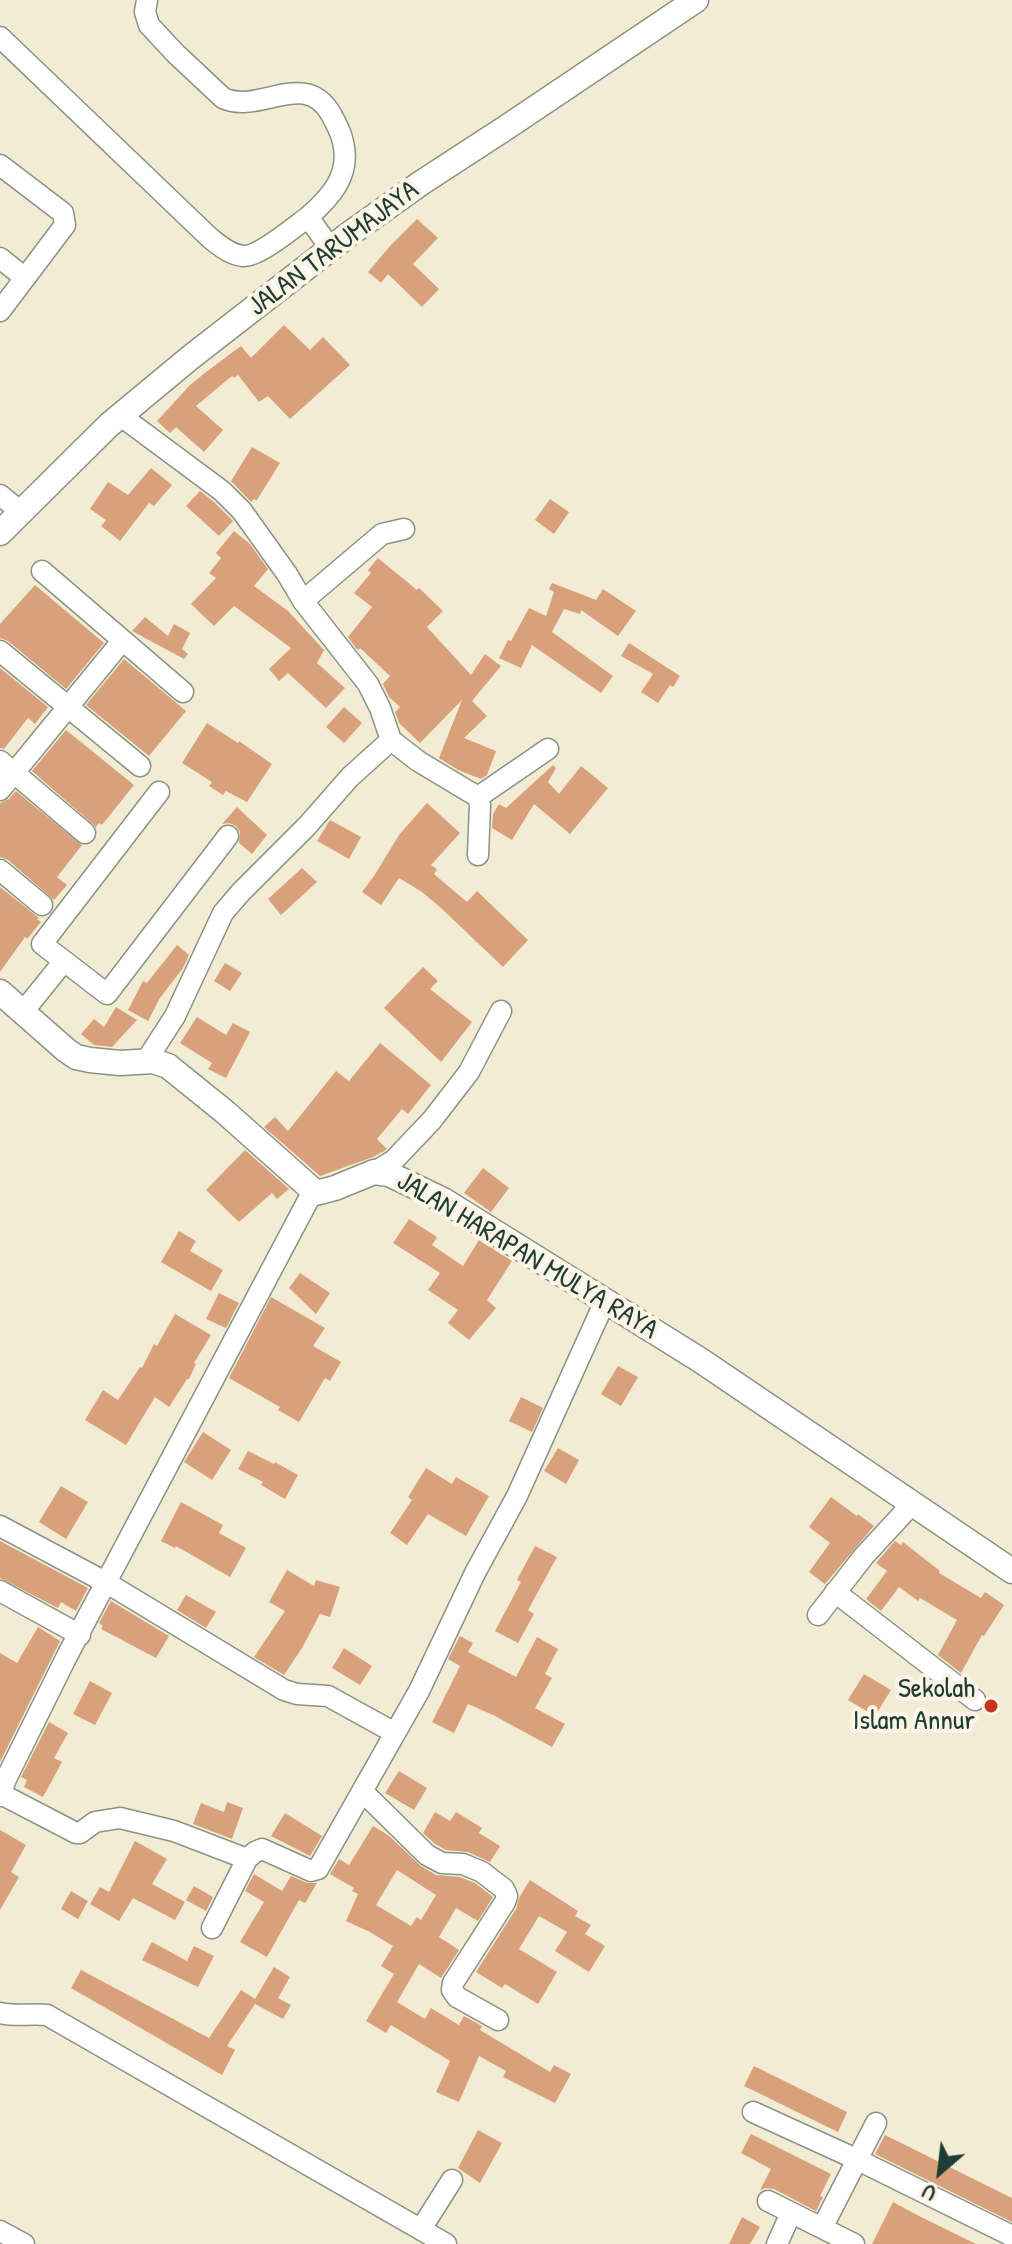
<!DOCTYPE html>
<html>
<head>
<meta charset="utf-8">
<style>
  body { margin:0 }
  #map { position:relative; width:1012px; height:2244px; overflow:hidden; background:#f3ecd4; font-family:"Patrick Hand",sans-serif }
  canvas { display:block }
  .north { position:absolute; left:900px; top:2132px; width:80px; height:80px; -webkit-text-stroke:6px #fcf5e5; paint-order:stroke; rotate:208deg; font-size:22px; font-weight:700; line-height:32px; text-align:center; color:#1f3d34 }
  .north::after { content:''; display:block; margin:auto; width:28px; height:36px; background:#1f3d34; clip-path:polygon(50% 0,100% 100%,50% 72%,0 100%) }
</style>
</head>
<body>
<div id="map">
<canvas width="1012" height="2244"></canvas>
<div class="north">U</div>
</div>
<script>
const context = document.querySelector('canvas').getContext('2d');
context.lineJoin = 'round';
function fillPath(path, color) { context.fillStyle = color; context.fill(path, 'evenodd'); }
function stroke(path, color, width, dash) { context.strokeStyle = color; context.lineWidth = width; context.lineCap = dash ? 'butt' : 'round'; context.setLineDash(dash || []); context.stroke(path); }
function write(font, color, halo, rows, align = 'center') {
  context.font = font + ' "Patrick Hand",sans-serif'; context.lineWidth = 8; context.setLineDash([]); context.textBaseline = 'middle'; context.strokeStyle = halo; context.fillStyle = color; for (const [text, x, y, turn = 0] of rows) {
    context.save(); context.translate(x, y); context.rotate((+turn || 0) * Math.PI / 180); context.textAlign = isNaN(turn) ? turn : align; if (halo) context.strokeText(text, 0, 0); context.fillText(text, 0, 0); context.restore();
  }
}
fillPath(new Path2D(`
  M417 219 438 238 413 264 439 289 422 307 388 274 381 283 368 272 391 245Z
  M284 325 310 350 323 337 350 365 290 419 268 396 259 402 238 375 234 378 232 376 196 406 223 430 204 452 176 427 170 433 157 421 190 385 206 372 241 346 251 358Z
  M252 447 280 463 257 500 254 499 251 502 231 481Z
  M151 468 172 485 154 506 149 503 120 541 101 526 106 520 90 509 108 482 128 495Z
  M200 491 213 501 233 521 219 536 186 506Z
  M550 499 569 512 554 534 535 520Z
  M234 531 250 544 268 569 254 586 288 611 324 650 317 663 345 688 326 708 288 673 279 681 269 669 291 648 234 606 214 626 191 604 216 578 209 573 221 558 216 553Z
  M378 558 417 590 419 588 443 611 427 627 471 675 485 654 501 666 472 701 487 716 464 738 496 751 487 775 481 779 458 770 439 758 462 700 420 743 399 723 395 712 400 707 389 697 383 684 390 676 360 648 359 650 356 648 348 637 372 607 354 593 371 573 368 570Z
  M552 583 596 600 603 589 636 611 618 636 581 610 580 614 564 609 552 632 613 676 601 693 532 645 521 668 499 658 508 640 511 641 529 608 546 616 554 592 549 589Z
  M35 585 104 643 66 689 8 641 0 638V624Z
  M145 617 168 636 174 624 190 633 182 649 188 654 184 659 132 631Z
  M629 643 680 676 673 687 670 685 658 703 641 692 653 674 621 656Z
  M124 659 186 711 149 756 86 705Z
  M0 668 48 707 35 724 28 718 4 749 0 748Z
  M344 707 362 723 344 743 326 727Z
  M207 723 238 743 239 741 272 764 247 802 226 791 223 795 209 786 212 782 182 763Z
  M66 730 134 785 102 825 99 823 96 827 32 771Z
  M553 765 556 768 548 782 559 794 581 766 608 788 570 834 534 804 512 840 492 828 493 814 499 804 506 808Z
  M16 791 82 845 57 877 67 885 54 900 8 860 0 857V803L9 799Z
  M427 803 460 833 431 865 437 869 434 874 467 902 477 891 528 940 503 967 441 908 422 892 399 878 381 905 362 892 374 876 399 835Z
  M237 807 267 835 252 854 239 843 240 832 236 826 229 823 222 824Z
  M330 820 361 837 349 859 317 841Z
  M302 868 317 882 281 915 268 899Z
  M0 887 39 918 37 919 41 922 27 939 25 937 0 972Z
  M177 945 189 955 183 968 160 998 148 1021 128 1010 143 981 147 983Z
  M225 963 242 973 230 991 214 981Z
  M423 967 438 981 430 989 472 1022 441 1062 384 1008Z
  M116 1007 137 1020 112 1047 94 1045 81 1034 94 1019 104 1027Z
  M197 1017 226 1035 233 1023 250 1032 226 1078 208 1069 212 1063 180 1043Z
  M380 1043 431 1085 408 1114 402 1109 377 1139 387 1149 386 1150 373 1157 320 1176 264 1127 275 1117 288 1131 336 1071 349 1081Z
  M245 1150 289 1189 277 1199 272 1193 239 1222 206 1190Z
  M483 1168 509 1188 491 1212 464 1193Z
  M409 1219 437 1237 432 1245 463 1266 479 1240 512 1261 487 1300 496 1308 469 1340 448 1323 458 1310 428 1290 440 1273 393 1243Z
  M179 1231 196 1241 190 1251 223 1270 211 1291 161 1262Z
  M300 1273 330 1293 316 1314 289 1288Z
  M219 1293 239 1303 226 1328 206 1319Z
  M271 1297 325 1328 313 1346 341 1362 330 1381 325 1378 299 1422 278 1410 280 1407 229 1378Z
  M175 1314 211 1335 194 1363 196 1364 189 1379H187L169 1407 155 1397 126 1445 85 1420 103 1390 118 1400 140 1367 142 1368 154 1344 157 1346Z
  M618 1366 638 1377 621 1406 601 1394Z
  M521 1397 543 1408 532 1432 509 1421Z
  M203 1432 231 1450 212 1480 184 1462Z
  M558 1448 579 1460 566 1484 544 1471Z
  M248 1451 274 1464 275 1462 298 1475 285 1499 261 1485 263 1482 238 1469Z
  M426 1468 452 1484 456 1477 489 1496 466 1536 428 1514 407 1545 390 1533 412 1500 408 1497Z
  M61 1486 88 1502 66 1539 39 1522Z
  M831 1497 857 1516 858 1514 874 1526 825 1584 809 1572 830 1543 809 1527Z
  M181 1502 223 1525 219 1533 246 1548 230 1577 176 1546 175 1548 161 1541Z
  M0 1541 88 1588 76 1611 61 1602 58 1608 0 1578Z
  M895 1541 901 1545 903 1542 940 1571 939 1573 981 1598 985 1592 1004 1605 984 1636 982 1635 961 1673 938 1655 957 1620 920 1598 918 1601 899 1587 881 1611 866 1599 887 1571 876 1563Z
  M535 1546 557 1557 528 1610 534 1614 518 1643 495 1631 521 1582 517 1580Z
  M287 1570 314 1586 316 1580 340 1587 330 1617 320 1614 302 1648 284 1675 254 1657 285 1611 269 1602Z
  M186 1595 216 1612 206 1628 177 1610Z
  M111 1601 169 1636 156 1658 101 1629 103 1626 99 1623Z
  M38 1627 60 1641 0 1762V1653L17 1663Z
  M460 1636 473 1643 468 1652 516 1677 537 1637 558 1649 545 1674 552 1678 535 1708 565 1724 552 1747 493 1715 468 1704 454 1733 432 1722 460 1666 448 1659Z
  M344 1648 372 1666 360 1685 332 1668Z
  M864 1674 891 1690 875 1716 848 1700Z
  M90 1681 112 1693 95 1725 73 1714Z
  M49 1722 68 1733 54 1758 62 1762 43 1797 24 1787 27 1780 21 1777Z
  M399 1771 427 1788 414 1810 385 1793Z
  M227 1802 243 1808 232 1839 193 1824 201 1803 224 1812Z
  M435 1812 450 1821 456 1812 482 1828 479 1833 500 1846 490 1862 468 1852 446 1850 435 1844 423 1833Z
  M285 1813 322 1836 310 1856 271 1836Z
  M373 1826 388 1835 421 1866 436 1875 460 1877 475 1883 493 1897 478 1921 456 1908 439 1937 459 1950 441 1978 419 1964 397 2002 425 2019 431 2008 459 2025 464 2016 482 2026 480 2030 550 2072 554 2065 571 2074 555 2103 503 2077 506 2071 479 2056 459 2102 436 2092 450 2061 391 2025 386 2033 366 2021 394 1974 381 1966 393 1946 370 1932 346 1921 358 1894 352 1891 354 1888 330 1874 339 1859 349 1865ZM397 1870 436 1895 421 1920 417 1917 411 1926 376 1905Z
  M0 1830 26 1845 11 1872 19 1877 0 1910Z
  M135 1841 167 1859 152 1884 185 1902 175 1920 133 1898 119 1921 90 1904 100 1887 109 1892Z
  M254 1874 282 1891 291 1876 307 1883H317L305 1903 299 1900 267 1957 240 1942 264 1902 245 1891Z
  M530 1880 578 1911 575 1916 591 1925 585 1934 605 1946 589 1972 555 1951 567 1932 539 1916 519 1949 557 1972 538 2004 505 1984 502 1988 476 1972 516 1909 519 1898Z
  M194 1886 213 1897 206 1911 186 1900Z
  M71 1891 88 1901 78 1919 61 1909Z
  M152 1942 187 1961 194 1946 214 1956 198 1987 142 1960Z
  M274 1967 290 1977 278 1998 291 2005 283 2019 255 2004 227 2046 235 2050 222 2075 71 1988 81 1970 209 2038 241 1990 255 1999Z
  M754 2066 847 2112 838 2132 744 2086Z
  M478 2130 502 2143 480 2183 458 2168Z
  M751 2134 831 2174 820 2196 823 2197 816 2211 774 2189 766 2188 760 2190 771 2169 741 2153Z
  M885 2135 1012 2198V2222L875 2154Z
  M893 2202 919 2216 976 2244H872Z
  M742 2217 760 2227 750 2244H729Z`), '#d8a17b');
const minor = new Path2D(`
  M147 0 145 12 149 25 175 53 223 98C259 115 305 68 331 114 336 123 341 132 343 142 351 175 331 197 308 217L331 249
  M0 37 210 238C219 245 230 255 243 256 259 257 294 227 308 217
  M0 165 63 213 65 225 0 311
  M0 258 25 278
  M121 416 222 491 242 511 287 574 303 601 368 684 380 708 391 740
  M0 495 21 512
  M42 571 183 692
  M303 601 382 534 404 529
  M0 651 140 766
  M0 761 85 833
  M0 790 122 641
  M159 792 42 944 107 994 228 836
  M478 797 548 749
  M0 870 42 905
  M22 1013 64 961
  M146 1061 175 1016 223 913 241 892 307 826 350 777 391 740 418 761 478 797 480 805 478 855
  M374 1172 394 1160 432 1120 469 1072 501 1011
  M0 1526 107 1583 284 1690 297 1694 328 1696 395 1733
  M0 1591 80 1635
  M835 1592 975 1700
  M818 1615 864 1556 912 1504
  M363 1792 427 1855 442 1863 463 1864 482 1872 504 1889 507 1896 505 1902 453 1983 452 1990 457 1997 498 2020
  M1 1794 76 1833H80L95 1822 120 1818 174 1831 247 1859 255 1852 262 1849 311 1871 318 1869 419 1691 475 1573 517 1496 605 1301
  M0 1796 6 1779 67 1656 313 1191
  M212 1928 247 1859
  M0 2013C16 2017 31 2013 47 2015L446 2244
  M753 2112 856 2159 1012 2236
  M768 2201 854 2244
  M822 2228 876 2123
  M421 2229 452 2180
  M0 2231 24 2244
  M777 2244 791 2213`);
const tertiary = new Path2D(`
  M0 533 109 425 191 357 348 235 421 183 507 127 696 0
  M0 992 66 1050 76 1057 90 1060 120 1063 153 1061 168 1066 225 1112 316 1193 335 1188 374 1172 389 1174 443 1200 700 1360 1012 1571`);
stroke(minor, '#899484', 23);
stroke(tertiary, '#899484', 27);
stroke(minor, '#fff', 20);
stroke(tertiary, '#fff', 24);
for (const [x, y, r, color] of [
  [991,1706,8,"#c8321e"]
]) { const dot = new Path2D(); dot.arc(x, y, r, 0, 2 * Math.PI); context.fillStyle = color; context.fill(dot); stroke(dot, '#fcf5e5', 3); }
write('28px', '#1f3d34', '#fcf5e5', [
  ["JALAN TARUMAJAYA",334,249,-37],
  ["JALAN HARAPAN MULYA RAYA",527,1256,31]
]);
write('28px', '#1f3d34', '#fcf5e5', [
  ["Sekolah",975,1690],
  ["Islam Annur",975,1722]
], 'right');
</script>
</body>
</html>
